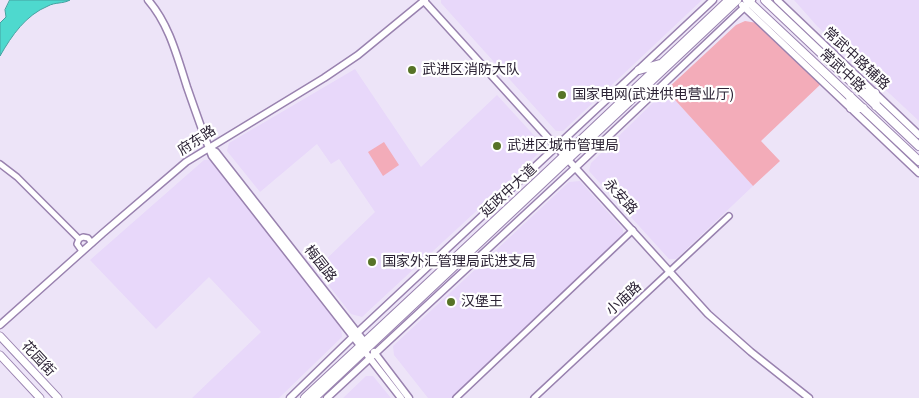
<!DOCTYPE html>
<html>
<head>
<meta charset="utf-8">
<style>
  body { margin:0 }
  canvas { display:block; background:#ede4f8 }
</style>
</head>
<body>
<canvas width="919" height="398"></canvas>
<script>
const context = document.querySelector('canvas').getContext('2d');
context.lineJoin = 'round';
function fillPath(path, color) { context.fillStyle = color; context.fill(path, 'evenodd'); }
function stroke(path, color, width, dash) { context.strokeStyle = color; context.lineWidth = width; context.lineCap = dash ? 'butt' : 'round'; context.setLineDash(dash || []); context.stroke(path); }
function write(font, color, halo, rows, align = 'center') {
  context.font = font + ' "Archivo Narrow","Noto Sans SC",sans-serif'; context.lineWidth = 4.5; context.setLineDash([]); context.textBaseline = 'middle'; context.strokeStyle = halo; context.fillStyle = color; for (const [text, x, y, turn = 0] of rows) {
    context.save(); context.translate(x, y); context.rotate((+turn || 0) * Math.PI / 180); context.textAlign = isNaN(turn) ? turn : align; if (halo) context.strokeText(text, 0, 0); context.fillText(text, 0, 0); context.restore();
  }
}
fillPath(new Path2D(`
  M441 0H702L563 131H556L441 3Z
  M794 0H919V121L817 26Z
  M355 69 421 167 497 95 541 143V151L362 317 351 314 316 269 375 212 339 159 331 164 317 144 260 192 227 151 229 143Z
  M666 90 753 186 676 259H669L589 171 591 163Z
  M204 160H212L341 326 342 337 279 398H192L261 332 209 277 156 329 90 260Z
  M580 181 623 229V235L453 398H428L394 355 393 346 569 182Z
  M366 376H373L391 398H343Z`), '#e8d8fa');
fillPath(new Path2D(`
  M745 21 757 23 822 83 761 141 780 161 753 186 666 90 736 25Z
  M384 142 399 165 383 176 368 152Z`), '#f3acb9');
const water = new Path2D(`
  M10 0H70C63 4 55 2 48 6 26 15 12 35 0 56V23L6 17 5 10Z`);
fillPath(water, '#4ed9ce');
stroke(water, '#44a2a0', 1);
const minor = new Path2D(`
  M0 164 17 177 79 239
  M82 251 77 244 79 239 83 237 88 238 92 243
  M456 398 633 230
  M534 398 729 216`);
const tertiary = new Path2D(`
  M148 0C169 24 177 56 187 87 195 110 203 133 212 156L401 398
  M777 0 919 135
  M424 1 708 314 751 352 809 398
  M742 5 919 173
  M209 148 216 152 367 345
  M0 325 103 233 186 162 324 78 358 55 425 0
  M374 352 409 398
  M290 398 358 332 713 0
  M327 398 576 167 752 0`);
const secondary = new Path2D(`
  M0 336 58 398
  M0 355 40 398`);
const primary = new Path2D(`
  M747 0 919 161
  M765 0 919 146
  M639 70 660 64
  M863 93H875L876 106
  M850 96 851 108H863
  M305 398 543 176 729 0
  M314 398 737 0`);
stroke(minor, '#9982af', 8);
stroke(tertiary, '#9982af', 9);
stroke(secondary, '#9982af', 9);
stroke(primary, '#9982af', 10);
stroke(minor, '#fff', 5);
stroke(tertiary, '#fff', 6);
stroke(secondary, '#fff', 7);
stroke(primary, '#fff', 8);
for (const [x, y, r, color] of [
  [412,70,5,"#577327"],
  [562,95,5,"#577327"],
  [497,146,5,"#577327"],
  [372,262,5,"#577327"],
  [451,302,5,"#577327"]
]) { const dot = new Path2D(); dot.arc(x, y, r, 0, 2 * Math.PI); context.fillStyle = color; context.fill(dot); stroke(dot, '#fff', 2); }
write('14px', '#2c2335', '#fff', [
  ["常武中路辅路",856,59,43],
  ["常武中路",842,71,43],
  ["府东路",197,141,-33],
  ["延政中大道",509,191,-43],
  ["永安路",620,197,48],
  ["梅园路",320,264,52],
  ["小庙路",624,299,-43],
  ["花园街",38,359,47]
]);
write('14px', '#2c2335', '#fff', [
  ["武进区消防大队",422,70],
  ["国家电网(武进供电营业厅)",572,95],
  ["武进区城市管理局",507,146],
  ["国家外汇管理局武进支局",382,262],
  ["汉堡王",461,302]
], 'left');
</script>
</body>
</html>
